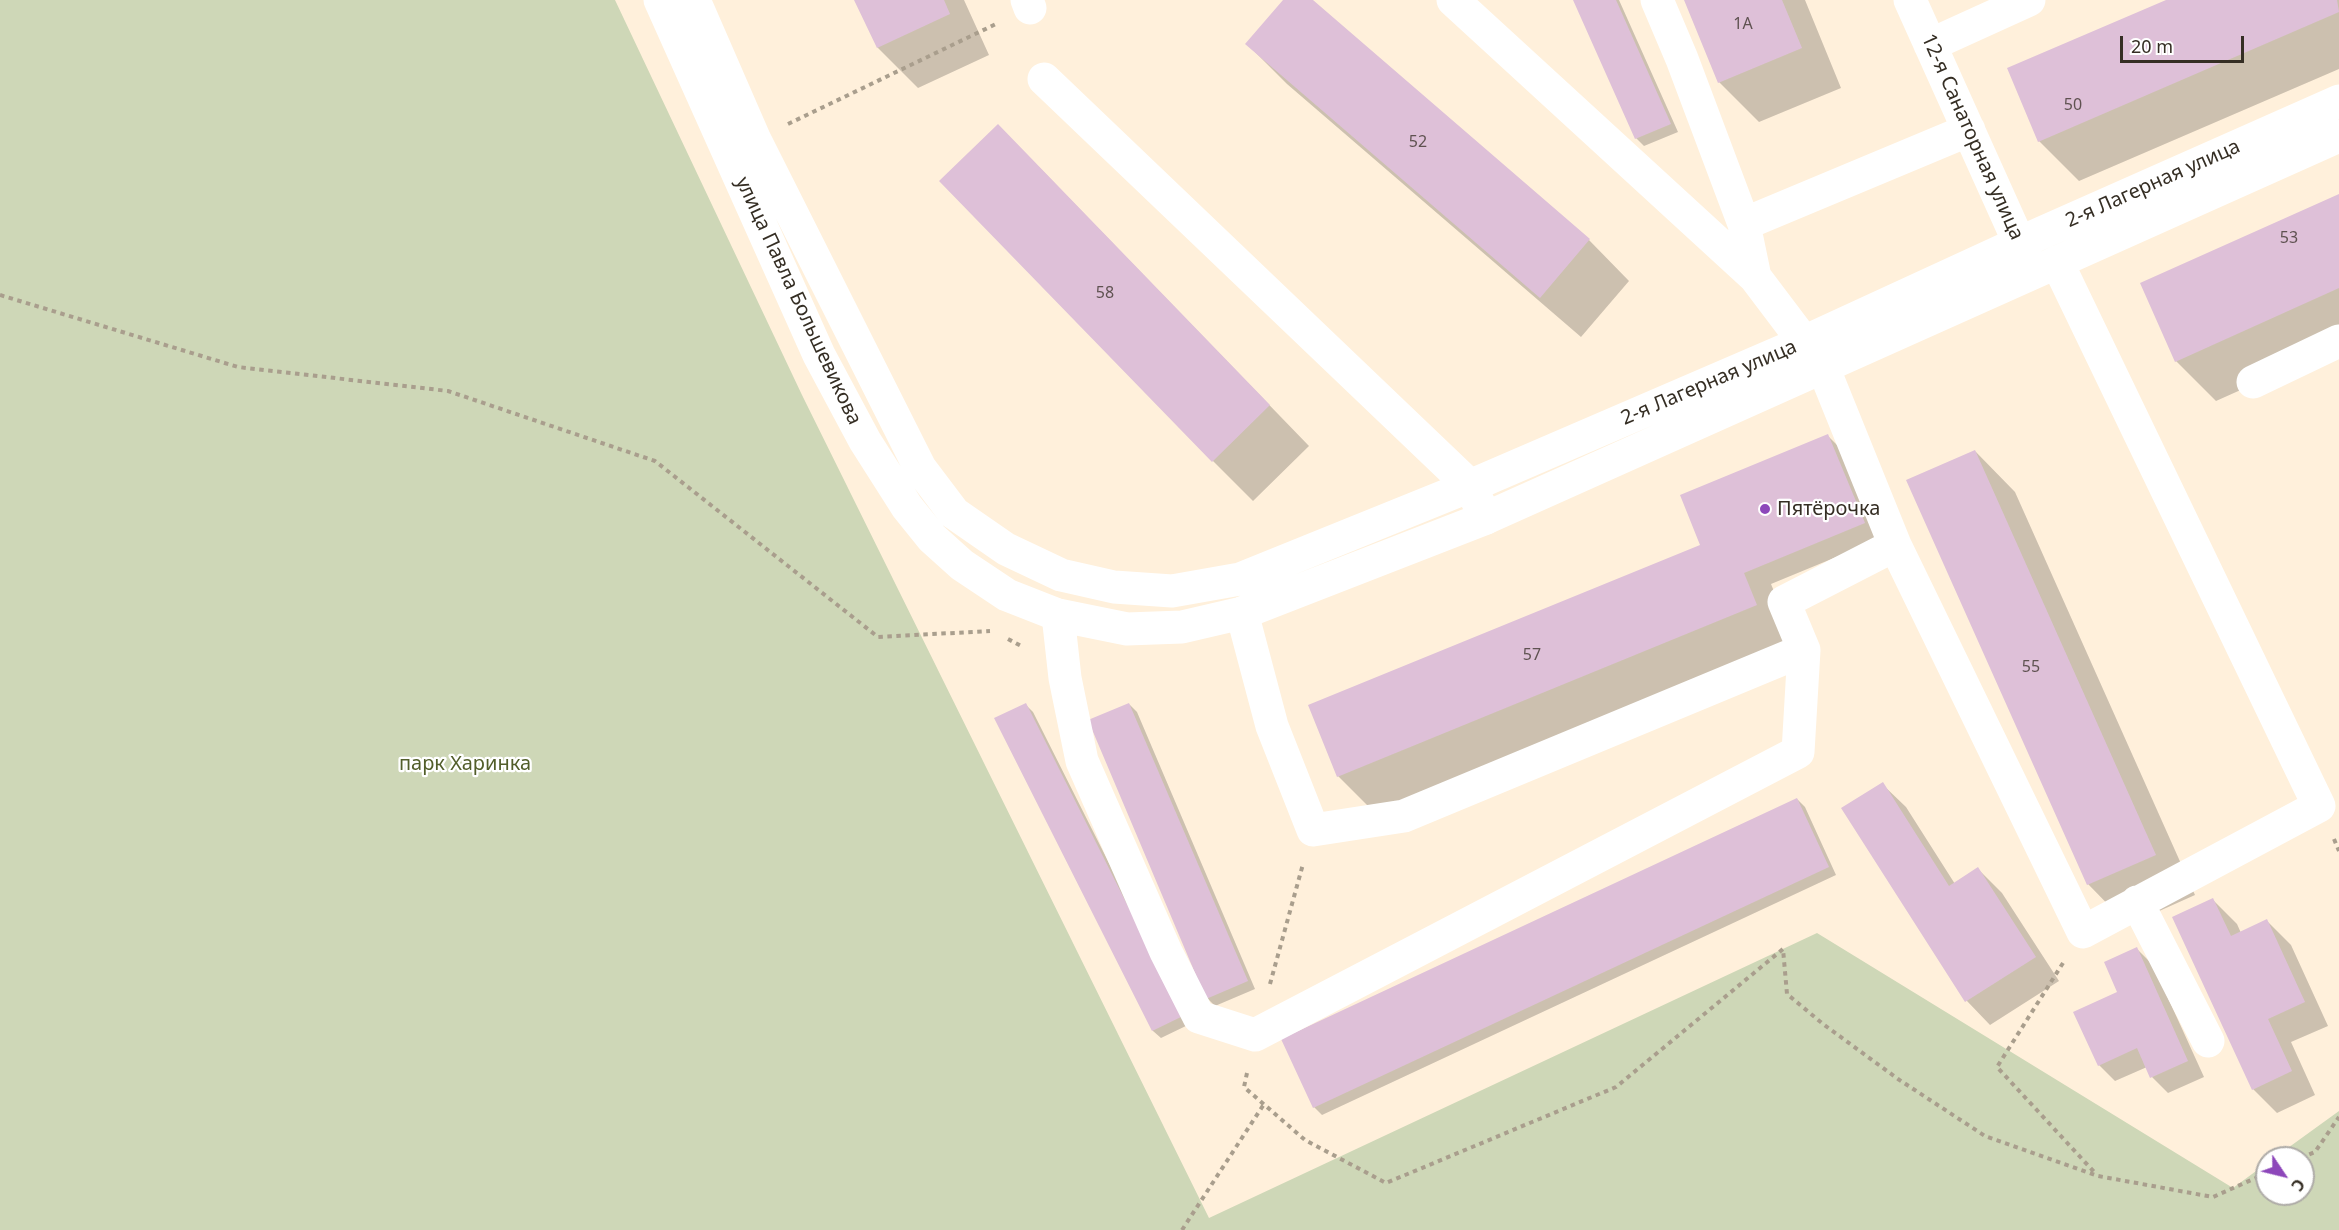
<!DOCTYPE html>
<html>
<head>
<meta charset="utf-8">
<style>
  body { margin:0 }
  #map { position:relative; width:2339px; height:1230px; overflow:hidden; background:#fff0db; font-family:"Noto Sans",sans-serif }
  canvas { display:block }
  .north { position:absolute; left:2255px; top:1146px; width:60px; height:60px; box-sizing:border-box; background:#fff; border:2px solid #aeaba7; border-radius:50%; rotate:125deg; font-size:16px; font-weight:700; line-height:24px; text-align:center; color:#352e24 }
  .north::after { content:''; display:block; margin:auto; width:21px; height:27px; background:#8d47ba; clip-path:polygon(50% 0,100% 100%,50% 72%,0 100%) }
  .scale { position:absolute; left:2120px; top:36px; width:124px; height:27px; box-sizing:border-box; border:3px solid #352e24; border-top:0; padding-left:8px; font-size:18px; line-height:21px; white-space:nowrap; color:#352e24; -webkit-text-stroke:4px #fff; paint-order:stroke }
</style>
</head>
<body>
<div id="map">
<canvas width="2339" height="1230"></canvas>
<div class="north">С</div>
<div class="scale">20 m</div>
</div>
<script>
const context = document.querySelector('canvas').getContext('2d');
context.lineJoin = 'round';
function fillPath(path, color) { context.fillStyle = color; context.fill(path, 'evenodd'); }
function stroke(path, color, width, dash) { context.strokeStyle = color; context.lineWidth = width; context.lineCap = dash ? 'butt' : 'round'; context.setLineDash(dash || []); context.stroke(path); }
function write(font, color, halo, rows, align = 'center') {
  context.font = font + ' "Noto Sans",sans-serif'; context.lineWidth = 4.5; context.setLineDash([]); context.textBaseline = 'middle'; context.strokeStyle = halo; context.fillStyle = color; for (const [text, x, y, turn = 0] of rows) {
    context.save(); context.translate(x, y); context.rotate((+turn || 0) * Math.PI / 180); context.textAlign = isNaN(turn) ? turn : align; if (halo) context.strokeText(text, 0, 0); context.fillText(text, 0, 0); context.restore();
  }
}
fillPath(new Path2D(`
  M0 0H615L802 395 1209 1218 1817 933 2233 1188 2267 1163V1194H2303V1158H2274L2339 1111V1230H0Z`), '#ced7b7');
fillPath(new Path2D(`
  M856 0H964L989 55 918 88 878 48Z
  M1285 0H1311L1589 240 1629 281 1581 337 1287 84 1247 44Z
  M1575 0H1619L1678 132 1644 146 1636 138Z
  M1685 0H1805L1841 88 1759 122 1719 82Z
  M2170 0H2339V69L2079 181 2039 141Z
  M1038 166 1309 446 1253 501 1213 461Z
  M2339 195V346L2216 401 2176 361Z
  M1828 436 1844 452 1880 539 1771 584 1796 646 1378 816 1338 776 1702 546Z
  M1975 451 2015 492 2195 895 2128 925 2088 884Z
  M1025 704 1033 712 1190 1024 1161 1038 1153 1031Z
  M1129 704 1137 712 1255 989 1215 1006 1207 998Z
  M1882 784 1906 807 1955 884 1978 869 2002 893 2059 981 1990 1025 1967 1001 1843 809Z
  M1797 799 1805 807 1836 875 1322 1115 1314 1107Z
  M2213 900 2237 924 2241 933 2267 921 2291 945 2328 1026 2291 1042 2315 1095 2277 1113 2253 1089Z
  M2137 949 2153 965 2204 1077 2168 1093 2152 1077 2147 1067 2115 1081 2099 1065 2119 993Z`), '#0003');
fillPath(new Path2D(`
  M854 0H944L950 14 877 48Z
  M1283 0H1313L1590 239 1540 298 1245 44Z
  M1573 0H1616L1671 124 1635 139Z
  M1684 0H1782L1802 48 1718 83Z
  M2166 0H2337L2339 12 2038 142 2007 68Z
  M998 124 1270 405 1212 462 939 181Z
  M2339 194V288L2175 362 2140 283Z
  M1828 434 1865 523 1744 573 1757 605 1337 777 1308 705 1700 545 1680 495Z
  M1975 450 2156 855 2087 885 1906 480Z
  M1026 703 1183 1016 1152 1031 994 718Z
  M1129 703 1248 981 1206 999 1088 720Z
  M1883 782 1949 886 1978 867 2036 957 1965 1002 1841 808Z
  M1797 798 1829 867 1313 1108 1281 1039Z
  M2213 898 2231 936 2267 919 2305 1002 2268 1019 2292 1071 2252 1090 2172 917Z
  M2137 947 2188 1061 2150 1078 2137 1048 2098 1066 2073 1012 2117 992 2104 962Z`), '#dec0d8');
stroke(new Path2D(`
  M788 124 998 23
  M0 295 238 367 448 391 655 461 878 637 990 631
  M1008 639 1023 647
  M2334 839 2339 851
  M2063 963 1997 1067 2096 1174
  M1270 984 1303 864
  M1247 1073 1244 1087 1305 1140 1386 1183 1616 1087 1783 949 1787 994 1823 1024 1898 1079 1985 1136 2098 1176 2213 1197 2267 1173
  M2301 1158 2315 1152 2339 1117
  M1182 1230 1264 1104`), '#a99e8d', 4, [4.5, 4.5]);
stroke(new Path2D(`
  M1027 0 1030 8
  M1657 0 1682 59 1744 224 1755 277
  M1910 0 2031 269
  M1930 45 2029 0
  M1044 79 1470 486 1486 518
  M1744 224 1969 130
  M2253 382 2339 341
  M1895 545 2083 932 2319 806 2057 262
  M1242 613 1272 726 1313 830 1404 816 1804 650 1784 602 1895 545 1823 367 1755 277 1453 0
  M1058 615 1065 678 1082 761 1166 952 1199 1017 1255 1035 1798 752 1804 650
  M2137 902 2208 1041`), '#fff', 33);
stroke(new Path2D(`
  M660 0 819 355 865 441 907 507 932 538 962 565 1007 595 1058 615 1127 629 1182 627 1242 613 1486 518 2339 136
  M694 0 755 140 920 468 954 513 1006 549 1061 575 1114 587 1172 591 1240 579 1470 486 1804 342 2019 243 2339 101`), '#fff', 33);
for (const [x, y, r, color] of [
  [1765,509,6,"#8d47ba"]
]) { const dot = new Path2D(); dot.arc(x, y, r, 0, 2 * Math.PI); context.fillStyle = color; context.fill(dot); stroke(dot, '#fff', 2); }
write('16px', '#5f5251', null, [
  ["1А",1743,24],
  ["50",2073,105],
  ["52",1418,142],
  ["53",2289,238],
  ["58",1105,293],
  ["57",1532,655],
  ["55",2031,667]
]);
write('20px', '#352e24', '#fff', [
  ["12-я Санаторная улица",1972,137,66],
  ["2-я Лагерная улица",2153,184,-24],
  ["улица Павла Большевикова",798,301,65],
  ["2-я Лагерная улица",1709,383,-23]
]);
write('20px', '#352e24', '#fff', [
  ["Пятёрочка",1777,509]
], 'left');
write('20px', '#525e2a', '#fff', [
  ["парк Харинка",465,764]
]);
</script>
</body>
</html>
